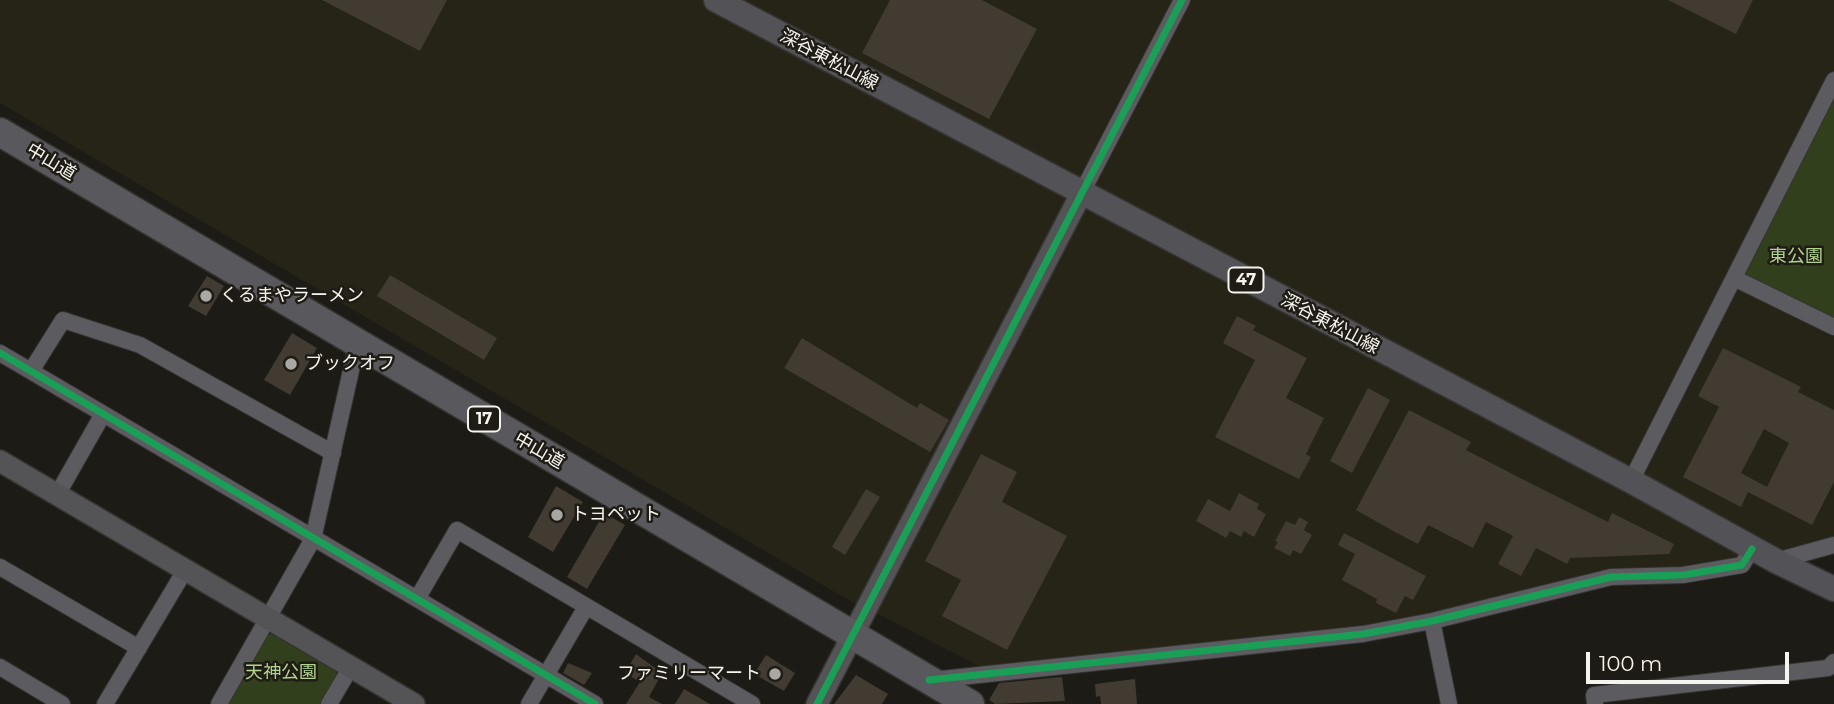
<!DOCTYPE html>
<html>
<head>
<meta charset="utf-8">
<style>
  body { margin:0 }
  #map { position:relative; width:1834px; height:704px; overflow:hidden; background:#1c1b16; font-family:Montserrat,sans-serif }
  canvas { display:block }
  .scale { position:absolute; left:1586px; top:652px; width:203px; height:32px; box-sizing:border-box; border:4px solid #f5f4ef; border-top:0; padding-left:9px; font-size:21px; line-height:24px; white-space:nowrap; color:#f5f4ef; -webkit-text-stroke:5px #1e1c14; paint-order:stroke }
</style>
</head>
<body>
<div id="map">
<canvas width="1834" height="704"></canvas>
<div class="scale">100 m</div>
</div>
<script>
const context = document.querySelector('canvas').getContext('2d');
context.lineJoin = 'round';
function fillPath(path, color) { context.fillStyle = color; context.fill(path, 'evenodd'); }
function stroke(path, color, width, dash) { context.strokeStyle = color; context.lineWidth = width; context.lineCap = dash ? 'butt' : 'round'; context.setLineDash(dash || []); context.stroke(path); }
function write(font, color, halo, rows, align = 'center') {
  context.font = font + ' Montserrat,"Noto Sans JP",sans-serif'; context.lineWidth = 5; context.setLineDash([]); context.textBaseline = 'middle'; context.strokeStyle = halo; context.fillStyle = color; for (const [text, x, y, turn = 0] of rows) {
    context.save(); context.translate(x, y); context.rotate((+turn || 0) * Math.PI / 180); context.textAlign = isNaN(turn) ? turn : align; if (halo) context.strokeText(text, 0, 0); context.fillText(text, 0, 0); context.restore();
  }
}
fillPath(new Path2D(`
  M0 0H1179L862 608 0 103Z
  M1184 0H1834V538L1742 565 1611 568 1432 612 1362 626 983 668 868 609Z`), '#262317');
fillPath(new Path2D(`
  M1834 99V318L1747 277 1745 270Z
  M275 633 336 669 337 675 321 704H227L267 635Z`), '#313f1d');
fillPath(new Path2D(`
  M322 0H447L420 51Z
  M890 0H982L1037 29 989 119 862 53Z
  M1668 0H1753L1736 34Z
  M390 275 497 338 484 360 377 296Z
  M207 276 224 286 206 316 188 306Z
  M1237 316 1256 326 1253 330 1307 358 1286 398 1324 418 1306 454 1311 457 1299 479 1215 437 1255 360 1223 343Z
  M292 333 317 348 290 395 264 380Z
  M802 338 917 408 920 403 949 420 930 452 784 368Z
  M1723 348 1801 387 1798 392 1834 410V482L1812 525 1748 492 1741 507 1683 477 1719 407 1698 396ZM1764 429 1789 443 1767 487 1741 473Z
  M1368 388 1390 400 1352 473 1330 461Z
  M1409 410 1471 442 1466 450 1528 482 1608 522 1612 513 1674 544 1669 554 1570 558 1567 564 1536 548 1521 576 1498 564 1513 536 1486 522 1473 548 1428 525 1418 544 1395 532 1356 510Z
  M981 454 1017 472 1002 502 1067 536 1007 650 942 616 961 580 925 561Z
  M556 486 583 502 553 552 528 537Z
  M866 489 880 497 845 555 832 547Z
  M1239 493 1259 504 1257 509 1266 514 1254 537 1244 531 1241 537 1230 531 1226 538 1196 521 1208 499 1230 511Z
  M604 513 625 525 587 589 567 577Z
  M1299 517 1308 522 1304 530 1312 535 1301 554 1293 550 1290 556 1274 548 1278 542 1275 541 1286 521 1295 525Z
  M1344 533 1426 576 1413 600 1405 596 1396 613 1376 603 1377 599 1342 580 1355 554 1338 545Z
  M636 654 662 673 649 697 662 704H626L640 682 625 673Z
  M766 655 795 673 784 691 754 674Z
  M568 663 592 673 584 685 563 673Z
  M856 675 888 694 882 704H834Z
  M1062 677 1065 701 995 704 989 700 999 683Z
  M1135 679 1137 704H1101L1100 696 1096 697 1095 684Z
  M684 689 710 704H675Z`), '#413b32');
const street = new Path2D(`
  M1081 194 1182 0
  M1736 279 1834 327
  M0 353 595 704
  M31 371 63 320 140 345 333 453
  M1631 481 1834 80
  M57 495 103 414
  M1776 561 1834 545
  M0 567 139 648
  M417 599 457 530 752 704
  M1432 621 1449 704
  M0 667 62 704
  M932 680 1363 634 1432 621 1611 577 1683 575 1742 565 1752 549
  M105 704 184 572
  M219 704 313 539 357 344
  M329 704 351 667
  M529 704 586 607
  M1595 704 1594 695 1828 668 1834 662`);
const secondary = new Path2D(`
  M0 461 414 704
  M817 704 1081 194`);
const primary = new Path2D(`
  M716 0 1631 481 1776 561 1834 589`);
const highway = new Path2D(`
  M0 132 970 704`);
stroke(street, '#353431', 18);
stroke(secondary, '#353431', 24);
stroke(primary, '#353431', 27);
stroke(highway, '#353431', 31);
stroke(street, '#5c5b60', 16);
stroke(secondary, '#545457', 21);
stroke(primary, '#535256', 24);
stroke(highway, '#59585d', 28);
stroke(new Path2D(`
  M0 353 595 704
  M929 680 1363 634 1432 621 1611 577 1683 575 1742 565 1752 549
  M817 704 1182 0`), '#1a9f57', 7);
for (const [x, y, r, color] of [
  [206,296,7,"#a9a8a3"],
  [291,364,7,"#a9a8a3"],
  [557,515,7,"#a9a8a3"],
  [775,674,7,"#a9a8a3"]
]) { const dot = new Path2D(); dot.arc(x, y, r, 0, 2 * Math.PI); context.fillStyle = color; context.fill(dot); stroke(dot, '#1e1c14', 2.5); }
for (const [x, y, w] of [
  [1246,280,35],
  [484,419,32]
]) { const box = new Path2D(); box.roundRect(x - w / 2, y - 12.5, w, 25, 5); context.fillStyle = '#1e1c14'; context.fill(box); stroke(box, '#f5f4ef', 2); }
write('bold 16px', '#f5f4ef', null, [
  ["47",1246,280],
  ["17",484,419]
]);
write('18px', '#f5f4ef', '#1e1c14', [
  ["深谷東松山線",829,60,28],
  ["中山道",51,162,31],
  ["深谷東松山線",1330,324,28],
  ["中山道",539,451,30]
]);
write('18px', '#b2d38d', '#1e1c14', [
  ["東公園",1796,257],
  ["天神公園",281,673]
]);
write('18px', '#f5f4ef', '#1e1c14', [
  ["くるまやラーメン",220,296],
  ["ブックオフ",305,364],
  ["トヨペット",571,515],
  ["ファミリーマート",761,674,"right"]
], 'left');
</script>
</body>
</html>
